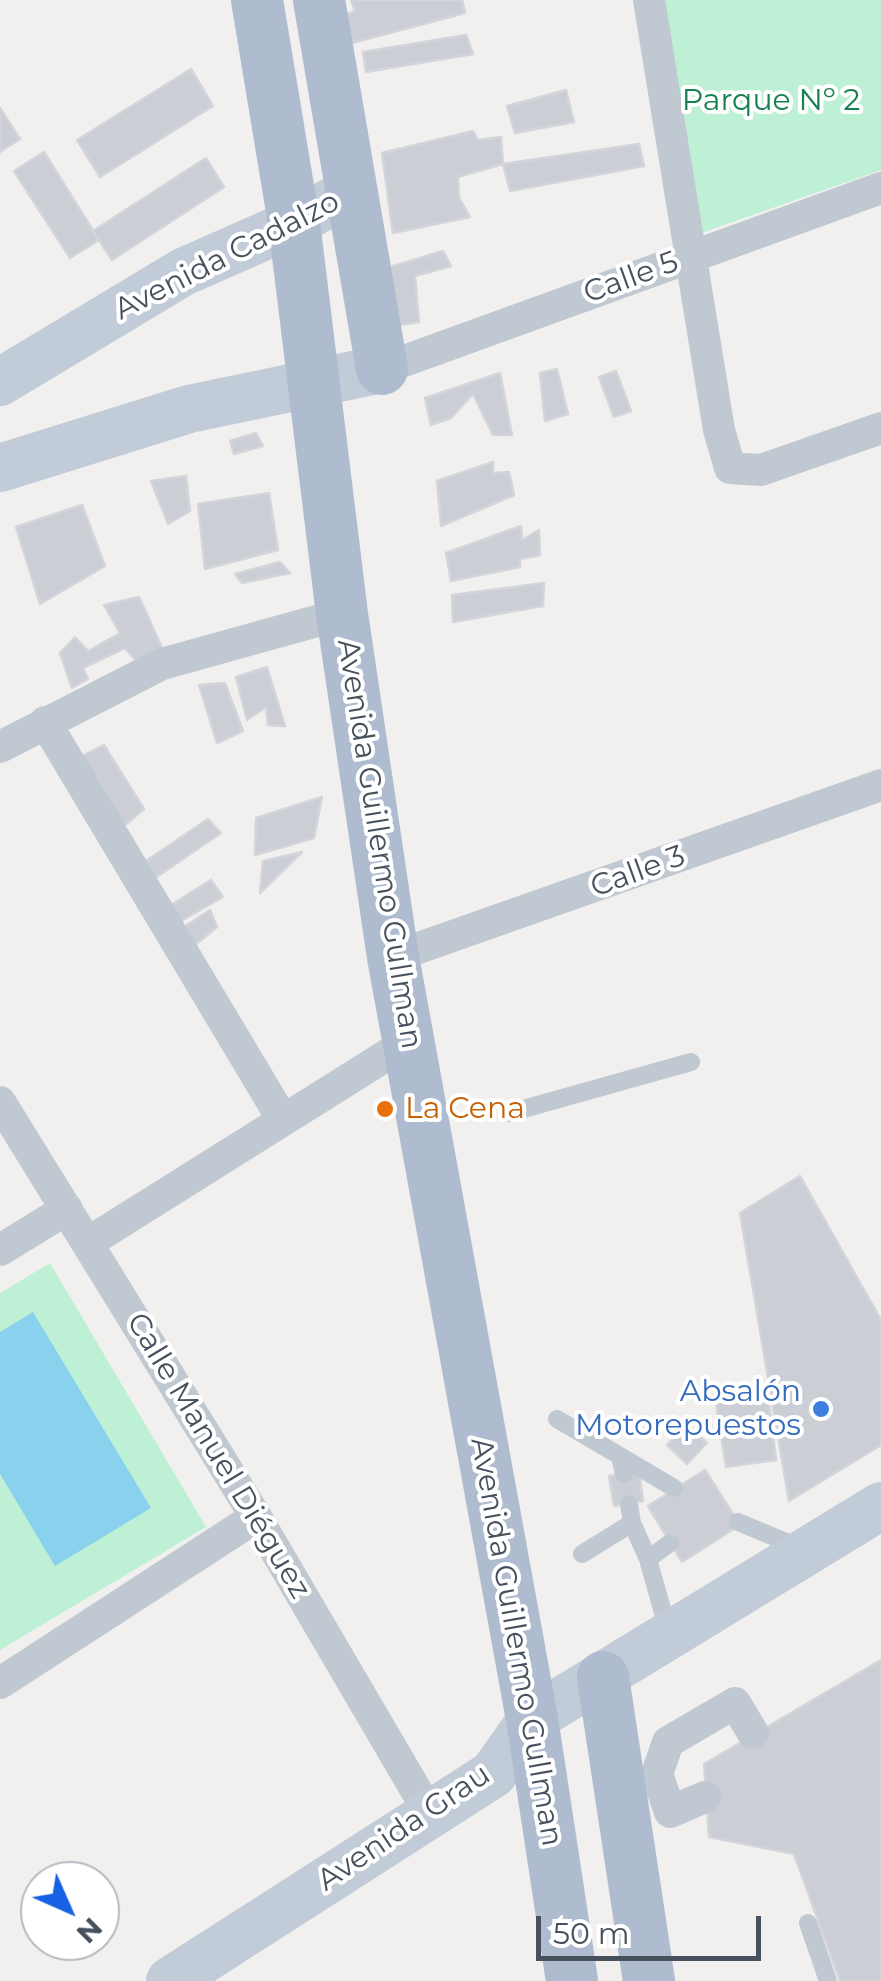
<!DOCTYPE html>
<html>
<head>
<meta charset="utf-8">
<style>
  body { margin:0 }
  #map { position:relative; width:881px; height:1981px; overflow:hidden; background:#f2f0ef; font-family:Montserrat,sans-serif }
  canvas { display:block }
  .north { position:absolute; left:20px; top:1861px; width:100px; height:100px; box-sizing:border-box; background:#fff; border:2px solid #b5b9be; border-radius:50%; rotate:135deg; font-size:28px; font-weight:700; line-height:40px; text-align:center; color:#47515d }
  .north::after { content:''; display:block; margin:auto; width:35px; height:45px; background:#1761e5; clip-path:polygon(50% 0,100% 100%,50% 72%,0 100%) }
  .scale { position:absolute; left:536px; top:1916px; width:225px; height:45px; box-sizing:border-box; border:5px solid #47515d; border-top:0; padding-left:12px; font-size:30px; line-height:35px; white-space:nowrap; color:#47515d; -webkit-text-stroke:8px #fff; paint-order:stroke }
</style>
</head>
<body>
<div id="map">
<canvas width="881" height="1981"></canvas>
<div class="north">N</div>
<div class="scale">50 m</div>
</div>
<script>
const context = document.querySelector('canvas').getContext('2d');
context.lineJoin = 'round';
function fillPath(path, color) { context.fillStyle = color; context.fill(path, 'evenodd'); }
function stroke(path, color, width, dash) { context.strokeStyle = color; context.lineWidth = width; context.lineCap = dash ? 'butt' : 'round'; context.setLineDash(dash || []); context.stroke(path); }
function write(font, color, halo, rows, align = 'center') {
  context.font = font + ' Montserrat,sans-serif'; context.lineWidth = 8; context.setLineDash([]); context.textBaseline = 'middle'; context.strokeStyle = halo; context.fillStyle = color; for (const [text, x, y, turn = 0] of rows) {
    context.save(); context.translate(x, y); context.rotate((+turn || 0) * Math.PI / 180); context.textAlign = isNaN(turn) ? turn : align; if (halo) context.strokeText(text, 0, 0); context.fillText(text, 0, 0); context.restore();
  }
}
fillPath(new Path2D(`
  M652 0H881V170L690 237Z
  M50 1263 206 1527 0 1650V1293Z`), '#bef0d5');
fillPath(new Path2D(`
  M33 1312 151 1508 55 1566 0 1474V1332Z`), '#8ad1ed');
const building = new Path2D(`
  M351 0H462L465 13 348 44 340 18 355 11Z
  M466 35 473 54 366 72 363 52Z
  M191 69 213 106 100 177 77 140Z
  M566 90 574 122 515 133 507 106Z
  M0 108 20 139 0 152Z
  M473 131 478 140 501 137 503 164 458 177 459 198 470 217 393 233 382 153Z
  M639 144 644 166 510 191 503 164Z
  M44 152 99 240 70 258 14 171Z
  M206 158 224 187 112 260 93 231Z
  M443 251 451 266 415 276 419 322 398 325 384 269Z
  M557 369 568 414 545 421 540 373Z
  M616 371 631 411 614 417 599 377Z
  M500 373 512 435H493L473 394 451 418 431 425 425 398Z
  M256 433 263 446 234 454 230 441Z
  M493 462V473L509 472 514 495 441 526 437 481Z
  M186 476 190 511 168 524 151 481Z
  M269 493 278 550 205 569 198 504Z
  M82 505 105 566 40 604 16 527Z
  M521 526 522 540 539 530 540 555 520 559V567L451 581 446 553Z
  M280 562 290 573 242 583 235 574Z
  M544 583 543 606 453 622 452 595Z
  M139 597 163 650 137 662 125 648 83 668 88 679 72 688 60 653 75 637 88 651 120 633 104 605Z
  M267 667 285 726 268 725 266 707 247 720 236 677Z
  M225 683 243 731 217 743 199 685Z
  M104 745 144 809 119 830 76 759Z
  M322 797 314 838 255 855 256 818Z
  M208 819 221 833 155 878 140 865Z
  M302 852 260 893 263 861Z
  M211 880 223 897 174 925 166 908Z
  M210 910 217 927 190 949 179 930Z
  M800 1176 881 1320V1445L789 1501 740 1213Z
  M768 1396 776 1460 726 1467 716 1403Z
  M686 1424 707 1443 687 1464 667 1445Z
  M705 1470 740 1525 682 1562 648 1506Z
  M639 1471 643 1501 614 1506 609 1476Z
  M881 1660V1981H840L794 1854 709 1837 704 1764Z`);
fillPath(building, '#cbced5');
stroke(building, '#d3d5db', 2.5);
stroke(new Path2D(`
  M509 1113 691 1062
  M557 1419 620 1456 624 1474
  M620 1456 674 1488
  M738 1522 803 1549
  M632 1523 648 1559
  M582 1554 632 1523 629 1504
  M669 1634 648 1559 670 1543
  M808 1923 828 1981`), '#c0c9d1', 18);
stroke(new Path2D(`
  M649 0 719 430 730 468 761 470 881 428
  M382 369 881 188
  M45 722 283 1120
  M0 747 162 664 342 614
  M393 957 881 785
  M0 1102 256 1517 430 1814
  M89 1242 411 1040
  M0 1250 67 1209
  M0 1683 256 1517
  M705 1797 670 1812 657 1774 668 1742 735 1703 753 1733`), '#c0c9d1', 32);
stroke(new Path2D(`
  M0 382 183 272 294 223 351 191
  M0 468 189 409 382 369
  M170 1981 493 1774 532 1719 881 1506`), '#c2cbd8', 48);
stroke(new Path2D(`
  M257 0 294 223 342 614 393 957 532 1719 572 1981
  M319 0 382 369
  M603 1677 649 1981`), '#afbccf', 52);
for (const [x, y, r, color] of [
  [385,1109,10,"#e8710a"],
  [821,1409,10,"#3f7fe0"]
]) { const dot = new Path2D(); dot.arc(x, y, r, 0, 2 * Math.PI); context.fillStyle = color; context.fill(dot); stroke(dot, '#fff', 4); }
write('30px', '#168053', '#fff', [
  ["Parque Nº 2",771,101]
]);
write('30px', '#47515d', '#fff', [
  ["Avenida Cadalzo",227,256,-27],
  ["Calle 5",631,278,-20],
  ["Avenida Guillermo Gullman",379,844,81],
  ["Calle 3",638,872,-20],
  ["Calle Manuel Diéguez",218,1456,59],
  ["Avenida Guillermo Gullman",516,1642,80],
  ["Avenida Grau",404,1828,-34]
]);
write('30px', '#c56008', '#fff', [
  ["La Cena",405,1109]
], 'left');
write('30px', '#366cbe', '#fff', [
  ["Absalón",801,1392],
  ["Motorepuestos",801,1426]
], 'right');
</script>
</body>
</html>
